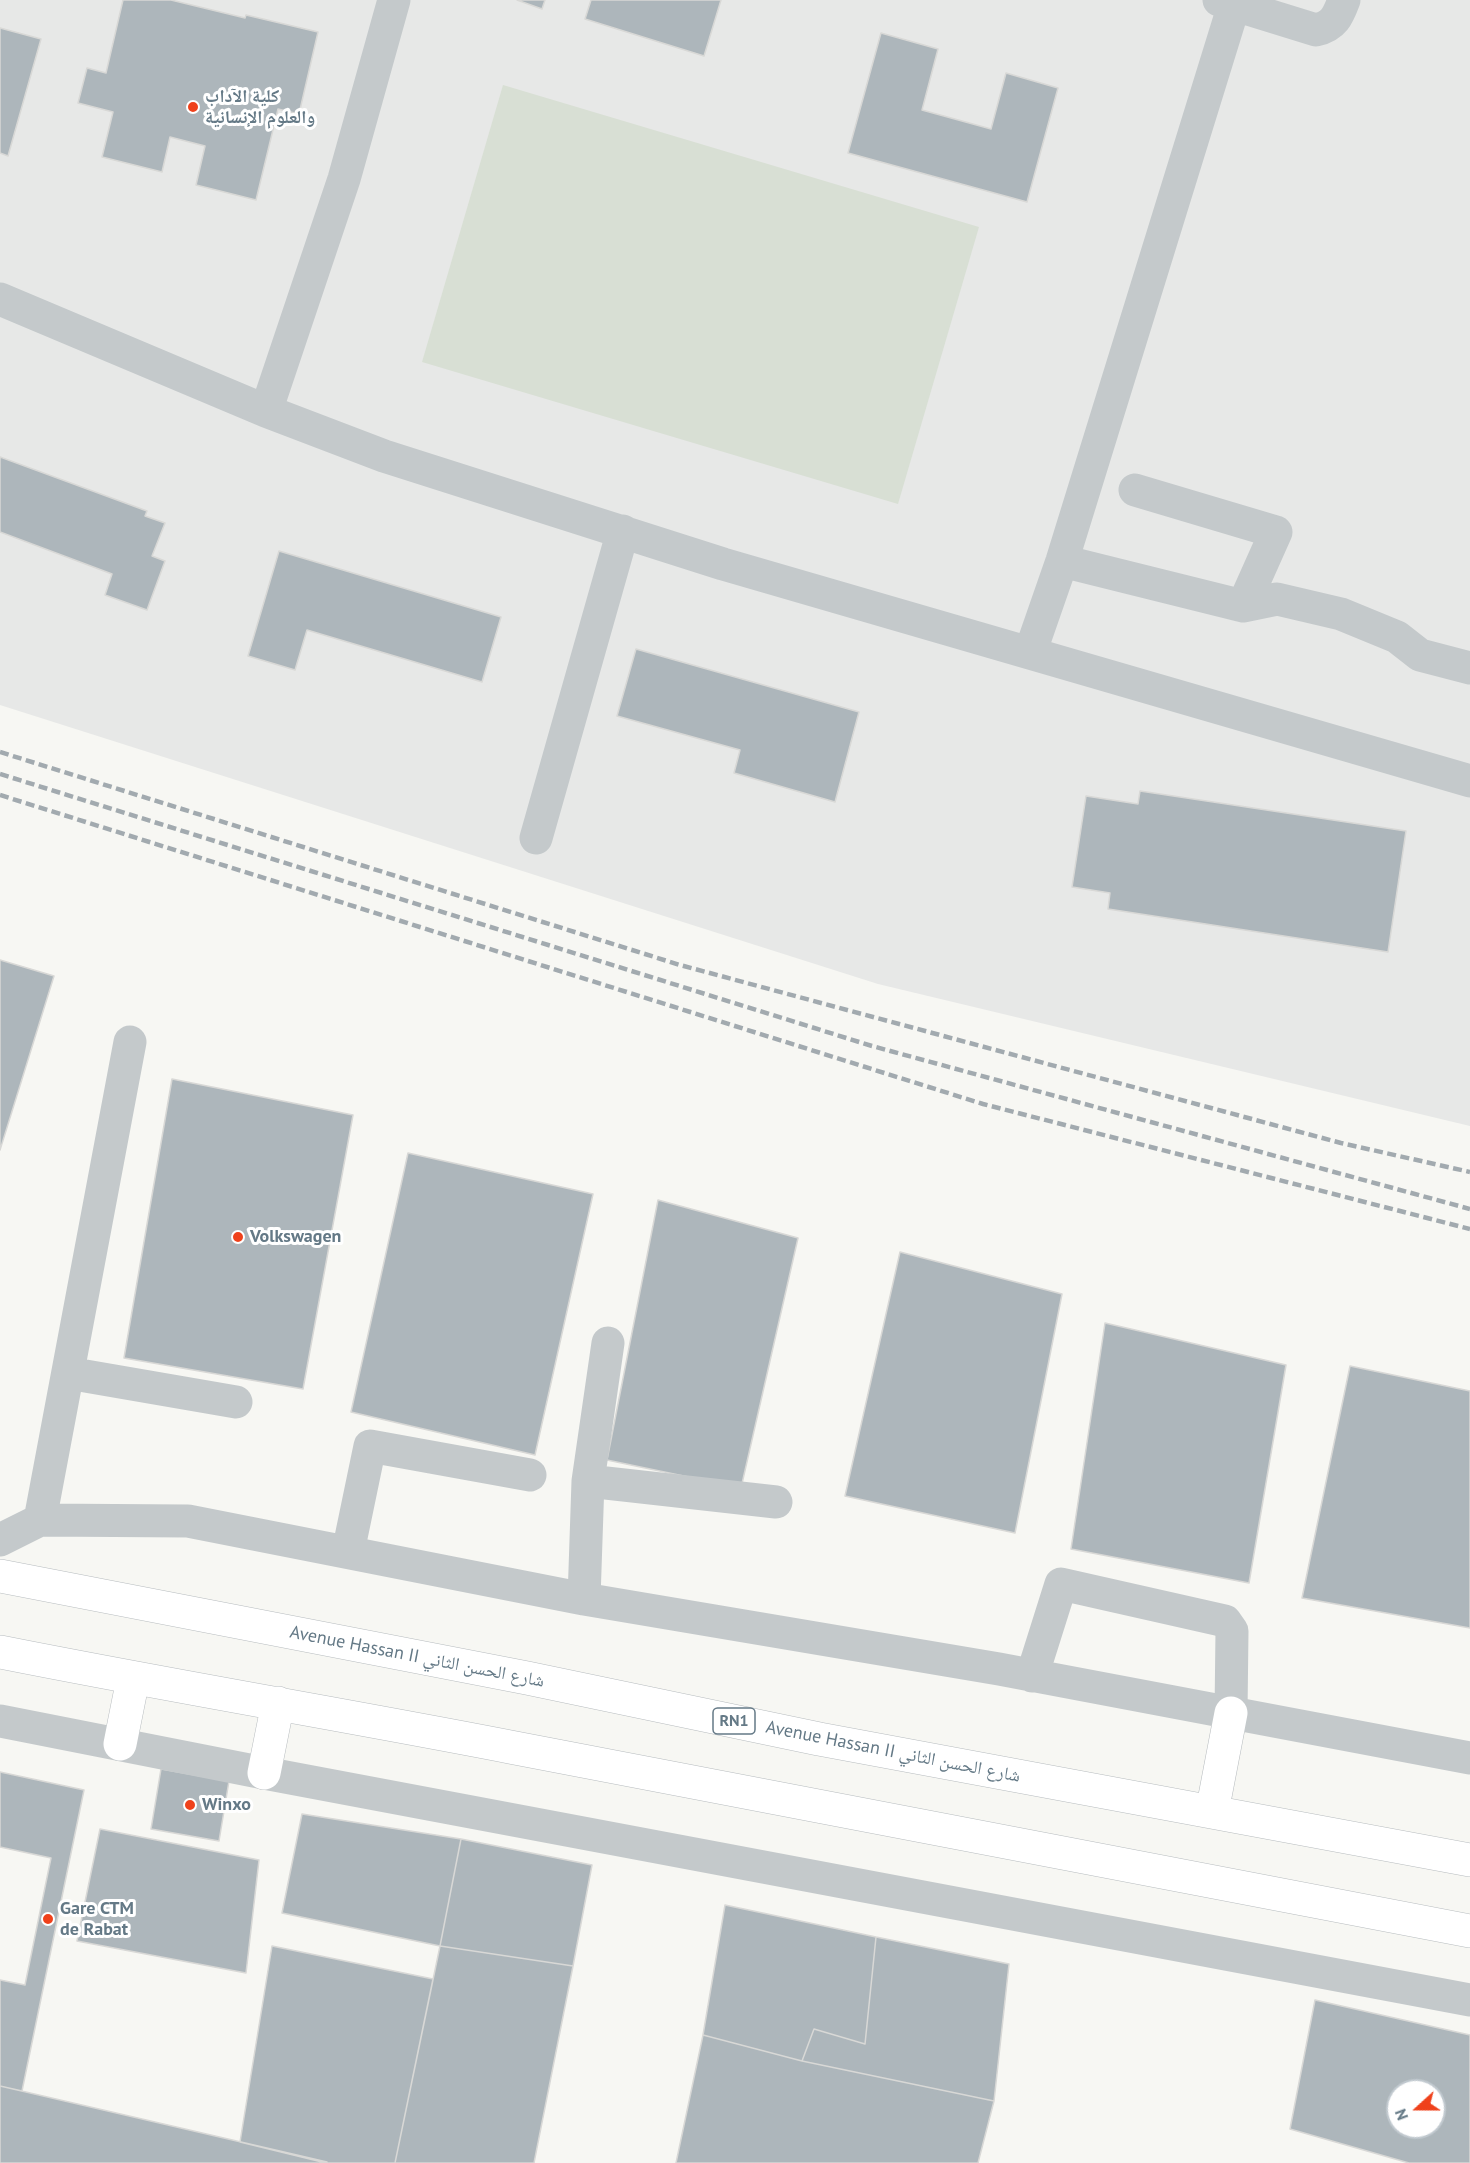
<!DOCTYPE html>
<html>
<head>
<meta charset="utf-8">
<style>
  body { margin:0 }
  #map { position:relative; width:1470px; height:2163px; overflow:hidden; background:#f7f7f3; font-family:"PT Sans",sans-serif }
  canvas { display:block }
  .north { position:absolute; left:1386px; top:2079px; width:60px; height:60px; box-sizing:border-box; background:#fff; border:2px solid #c1c9cf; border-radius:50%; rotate:249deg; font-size:16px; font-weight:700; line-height:24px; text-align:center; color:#647986 }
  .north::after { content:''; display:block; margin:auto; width:21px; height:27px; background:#ef411b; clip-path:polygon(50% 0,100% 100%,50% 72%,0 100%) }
</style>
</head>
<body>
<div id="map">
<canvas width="1470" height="2163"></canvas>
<div class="north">N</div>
</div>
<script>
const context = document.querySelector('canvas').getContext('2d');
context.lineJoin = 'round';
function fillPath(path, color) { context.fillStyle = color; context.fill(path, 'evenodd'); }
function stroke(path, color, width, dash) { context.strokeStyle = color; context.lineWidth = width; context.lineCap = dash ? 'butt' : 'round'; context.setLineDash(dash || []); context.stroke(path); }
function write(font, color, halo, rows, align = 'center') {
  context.font = font + ' "PT Sans","Noto Naskh Arabic",sans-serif'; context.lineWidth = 6; context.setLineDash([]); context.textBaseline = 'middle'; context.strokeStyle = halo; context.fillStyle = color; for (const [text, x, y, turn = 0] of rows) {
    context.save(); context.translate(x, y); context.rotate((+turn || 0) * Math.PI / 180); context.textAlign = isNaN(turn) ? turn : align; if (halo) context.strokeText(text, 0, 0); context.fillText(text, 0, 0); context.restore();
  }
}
fillPath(new Path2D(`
  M0 0H1470V1126L878 984 0 705Z`), '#e7e8e7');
fillPath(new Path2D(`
  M503 85 979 227 898 504 422 362Z`), '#d8dfd4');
const building = new Path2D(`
  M123 0H171L245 18 246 15 318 32 299 114 278 109 256 200 196 185 205 146 170 137 162 172 102 157 113 112 78 103 87 68 106 73Z
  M517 0H545L542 9Z
  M591 0H721L704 56 585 19Z
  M0 28 41 39 8 156 0 153Z
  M881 33 938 49 922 110 991 129 1006 73 1058 88 1027 202 848 153Z
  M0 457 147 511 145 516 165 523 152 556 165 561 147 610 105 595 112 574 0 532Z
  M279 551 501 617 482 682 307 630 295 670 248 656Z
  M636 649 859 712 835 802 734 773 740 750 617 716Z
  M1140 791 1406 831 1388 952 1108 909 1110 893 1072 887 1086 796 1138 804Z
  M0 960 54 976 0 1150Z
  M172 1079 353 1115 303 1389 124 1358Z
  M408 1153 593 1194 535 1455 351 1412Z
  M658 1200 798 1238 741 1488 607 1460Z
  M900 1252 1062 1294 1015 1533 845 1496Z
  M1105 1323 1286 1365 1249 1583 1071 1549Z
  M1350 1366 1470 1391V1628L1302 1598Z
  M161 1769 229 1781 219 1841 151 1829Z
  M0 1772 84 1790 22 2091 0 2086V1980L25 1985 51 1858 0 1847Z
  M302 1814 461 1839 440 1946 282 1913Z
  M100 1829 259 1860 246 1973 77 1941Z
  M461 1839 592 1865 573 1966 440 1946Z
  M725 1905 876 1937 865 2044 814 2029 802 2061 703 2035Z
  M876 1937 1009 1964 994 2101 802 2061 814 2029 865 2044Z
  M272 1946 433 1979 395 2163H326L240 2142Z
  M440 1946 573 1966 534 2163H395Z
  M1315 2000 1470 2035V2163H1409L1290 2129ZM1398 2091H1434V2127H1398Z
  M703 2035 802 2061 994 2101 978 2163H676Z
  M0 2086 327 2162 326 2163H0Z`);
fillPath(building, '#adb6bb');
stroke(building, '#d8d8d6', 1.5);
const major = new Path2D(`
  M0 1576 527 1678 819 1739 1470 1860
  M0 1652C170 1686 340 1714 510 1747 830 1808 1150 1870 1470 1931
  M120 1744 133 1679
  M264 1773 278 1703
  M1212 1812 1231 1713`);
stroke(major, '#b7bcbf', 34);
stroke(new Path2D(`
  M1219 0 1316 30C1334 26 1338 16 1344 0
  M0 299 266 411 384 456 723 564 1470 781
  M266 411 344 179 394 0
  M1062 561 1243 606 1276 532 1135 490
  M1243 606 1277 599 1341 614 1397 637 1420 655 1470 668
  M1030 653 1062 561 1234 5
  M536 838 623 531
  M68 1373 236 1402
  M588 1481 776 1502
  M40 1520 130 1042
  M0 1540 40 1520 188 1521 584 1599 999 1669 1470 1758
  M348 1552 370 1446 530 1475
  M584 1599 588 1481 608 1343
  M1032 1676 1061 1584 1225 1621 1232 1631 1231 1713
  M0 1721 264 1773 1470 2000`), '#c4c9cb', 33);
stroke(major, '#fff', 33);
stroke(new Path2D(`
  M0 752 680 965 1341 1143 1470 1172
  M0 774 872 1046 1470 1209
  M0 795 983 1104 1470 1229`), '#a2aaaf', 4.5, [9, 4.5]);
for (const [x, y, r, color] of [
  [193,107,6,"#ef411b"],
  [238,1237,6,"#ef411b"],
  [190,1805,6,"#ef411b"],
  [48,1919,6,"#ef411b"]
]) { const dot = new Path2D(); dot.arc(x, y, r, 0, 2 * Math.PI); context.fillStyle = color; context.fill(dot); stroke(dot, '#fff', 2); }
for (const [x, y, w] of [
  [734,1721,42]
]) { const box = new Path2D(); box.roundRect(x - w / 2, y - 13, w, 26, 4.5); context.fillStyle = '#fff'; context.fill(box); stroke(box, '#647986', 1.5); }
write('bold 16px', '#647986', null, [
  ["RN1",734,1721]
]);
write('bold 18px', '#647986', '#fff', [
  ["كلية الآداب",205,97],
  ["والعلوم الإنسانية",205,118],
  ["Volkswagen",250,1237],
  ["Winxo",202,1805],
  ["Gare CTM",60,1909],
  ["de Rabat",60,1930]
], 'left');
write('18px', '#647986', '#fff', [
  ["Avenue Hassan II شارع الحسن الثاني",417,1657,11],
  ["Avenue Hassan II شارع الحسن الثاني",893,1752,11]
]);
</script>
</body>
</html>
